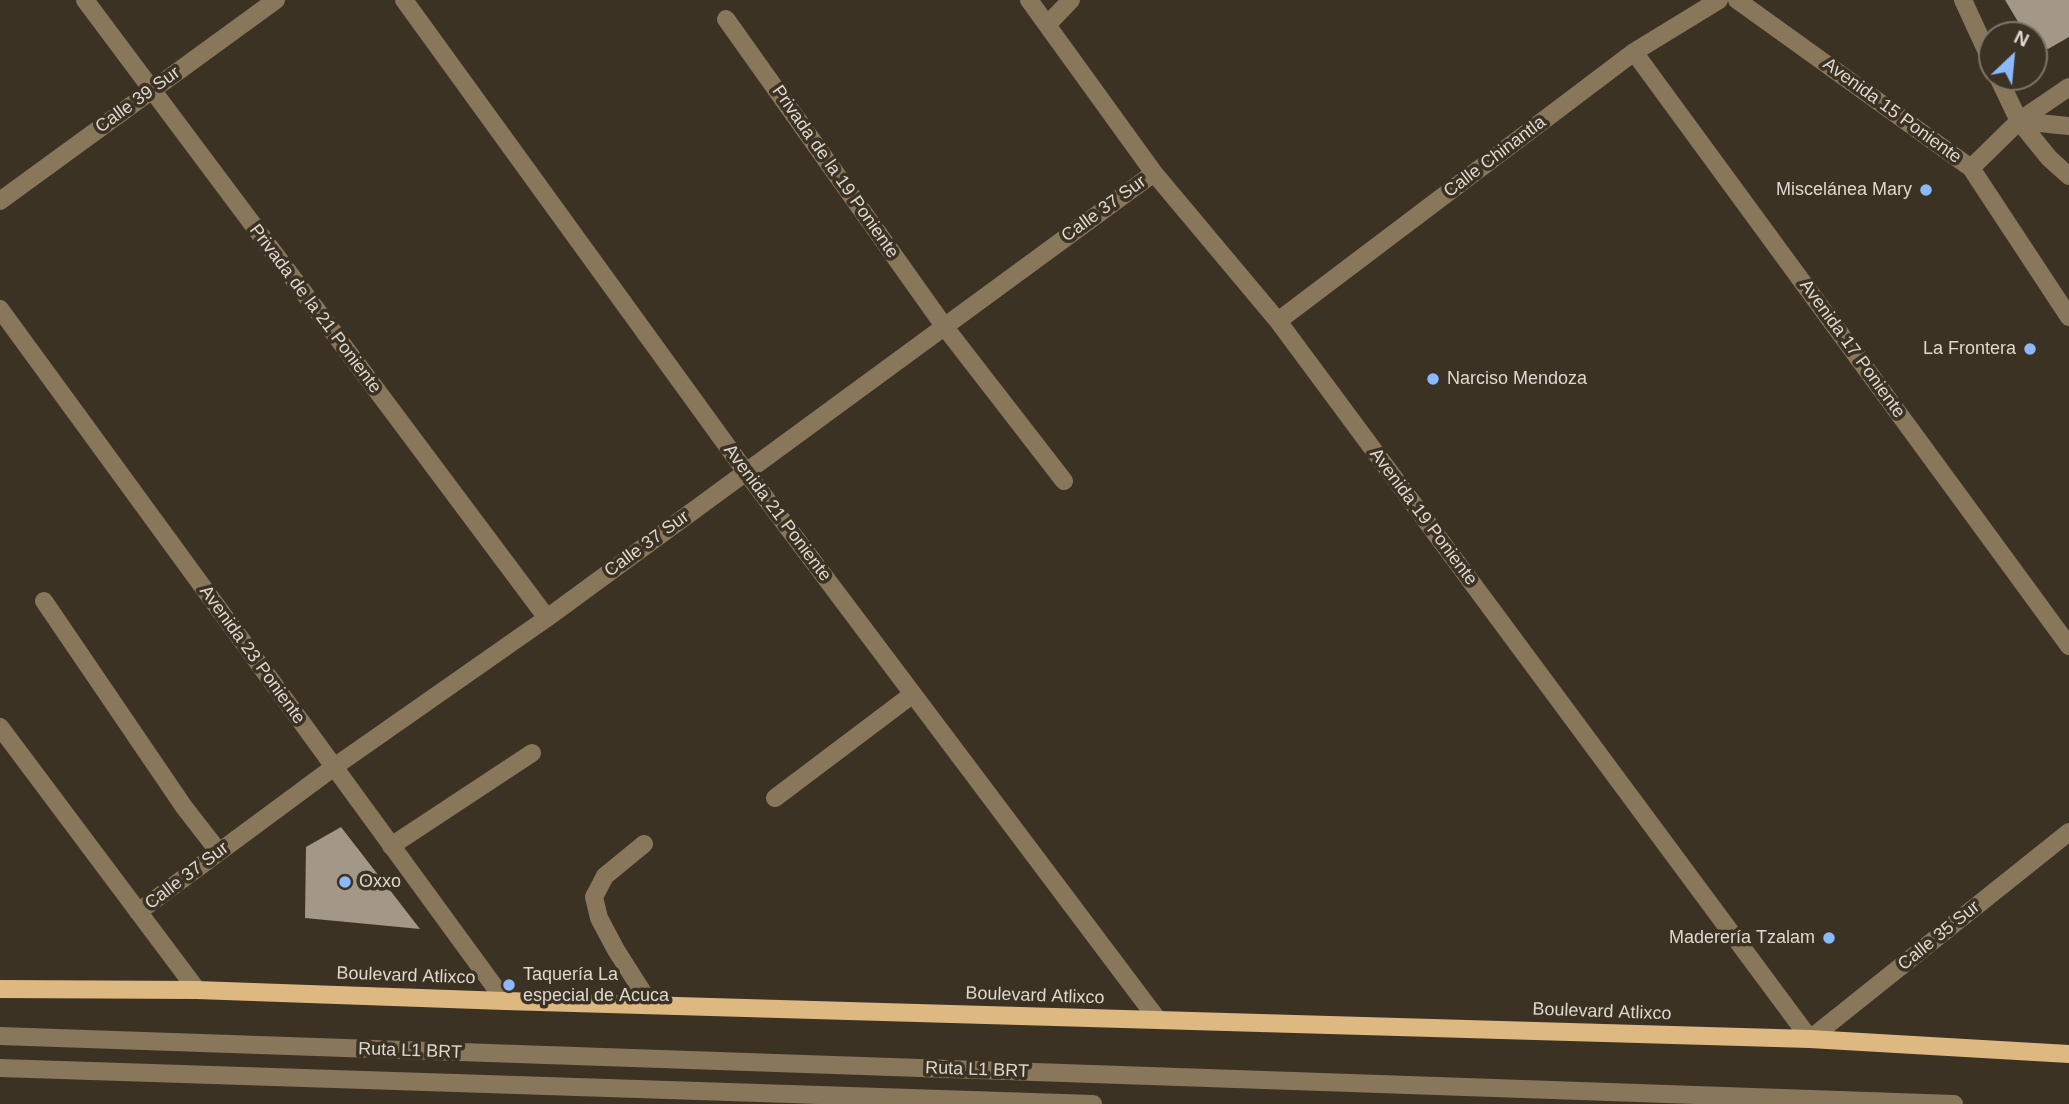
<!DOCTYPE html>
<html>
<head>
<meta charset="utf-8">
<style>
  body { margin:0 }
  #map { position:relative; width:2069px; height:1104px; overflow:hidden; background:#3c3224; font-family:Arial,sans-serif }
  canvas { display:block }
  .north { position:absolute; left:1978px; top:21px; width:70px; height:70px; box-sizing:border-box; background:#3c3224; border:2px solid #7d7468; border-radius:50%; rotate:26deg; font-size:19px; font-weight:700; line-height:28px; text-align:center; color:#ded8cf }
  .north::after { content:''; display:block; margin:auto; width:24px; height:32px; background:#8abafc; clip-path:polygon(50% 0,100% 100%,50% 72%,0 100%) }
</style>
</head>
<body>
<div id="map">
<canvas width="2069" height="1104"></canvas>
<div class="north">N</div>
</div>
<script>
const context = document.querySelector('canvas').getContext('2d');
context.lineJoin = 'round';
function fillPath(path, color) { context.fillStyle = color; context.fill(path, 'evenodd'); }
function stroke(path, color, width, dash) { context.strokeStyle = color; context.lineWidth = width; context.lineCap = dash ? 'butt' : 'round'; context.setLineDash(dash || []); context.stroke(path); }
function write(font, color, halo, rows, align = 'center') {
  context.font = font + ' Arial,sans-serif'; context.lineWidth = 7; context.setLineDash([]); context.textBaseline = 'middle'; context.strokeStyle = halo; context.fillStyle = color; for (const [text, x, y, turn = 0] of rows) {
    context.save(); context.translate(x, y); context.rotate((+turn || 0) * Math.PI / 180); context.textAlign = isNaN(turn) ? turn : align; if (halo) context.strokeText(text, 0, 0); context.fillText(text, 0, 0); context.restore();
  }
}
fillPath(new Path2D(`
  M2005 0H2069V37L2048 49 2034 42V35H2026Z
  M341 827 420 929 305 918 306 847Z`), '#a39887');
stroke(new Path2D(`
  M85 0 547 618
  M404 0 746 472 1158 1020
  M1029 0 1154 173 1278 321 1810 1039 2069 832
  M1737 0 1971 168 2069 317
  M1963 0 1992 63
  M726 19 944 326 1064 481
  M1047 25 1071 0
  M1634 52 2069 646
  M1998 77 2019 121 2049 158 2069 176
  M2019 121 2069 126
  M1971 168 2019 121 2069 87
  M0 201 276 0
  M0 309 505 1001
  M1278 321 1634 52 1719 0
  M44 601 184 807 219 852
  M0 727 197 990
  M775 798 913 694
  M644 844 605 876 594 897 599 918 616 950 651 1005
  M391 846 532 753
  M138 912 334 767 547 618 1154 173
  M0 1036 1954 1104
  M0 1068 1093 1104`), '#89775c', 18);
stroke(new Path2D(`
  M0 989 197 990 505 1001 1810 1039 2069 1054`), '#deb881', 18);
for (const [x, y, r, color] of [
  [1926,190,7,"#8abafc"],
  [2030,349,7,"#8abafc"],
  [1433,379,7,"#8abafc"],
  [345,882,7,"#8abafc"],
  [1829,938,7,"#8abafc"],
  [509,985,7,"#8abafc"]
]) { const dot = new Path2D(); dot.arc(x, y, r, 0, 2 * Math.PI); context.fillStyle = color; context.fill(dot); stroke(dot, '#3c3224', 2.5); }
write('18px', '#ded8cf', '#3c3224', [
  ["Calle 39 Sur",138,100,-36],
  ["Avenida 15 Poniente",1892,111,36],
  ["Calle Chinantla",1495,157,-37],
  ["Privada de la 19 Poniente",835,172,55],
  ["Calle 37 Sur",1104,209,-36],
  ["Privada de la 21 Poniente",315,309,53],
  ["Avenida 17 Poniente",1852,349,54],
  ["Avenida 21 Poniente",777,513,53],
  ["Avenida 19 Poniente",1423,517,53],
  ["Calle 37 Sur",647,544,-36],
  ["Avenida 23 Poniente",252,655,54],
  ["Calle 37 Sur",187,876,-37],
  ["Calle 35 Sur",1939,936,-39],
  ["Boulevard Atlixco",406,976,2],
  ["Boulevard Atlixco",1035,996,2],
  ["Boulevard Atlixco",1602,1012,2],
  ["Ruta L1 BRT",410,1051,2],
  ["Ruta L1 BRT",977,1070,2]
]);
write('18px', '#ded8cf', '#3c3224', [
  ["Miscelánea Mary",1912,190],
  ["La Frontera",2016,349],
  ["Narciso Mendoza",1447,379,"left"],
  ["Oxxo",359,882,"left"],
  ["Maderería Tzalam",1815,938],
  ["Taquería La",523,975,"left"],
  ["especial de Acuca",523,996,"left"]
], 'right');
</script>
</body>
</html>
